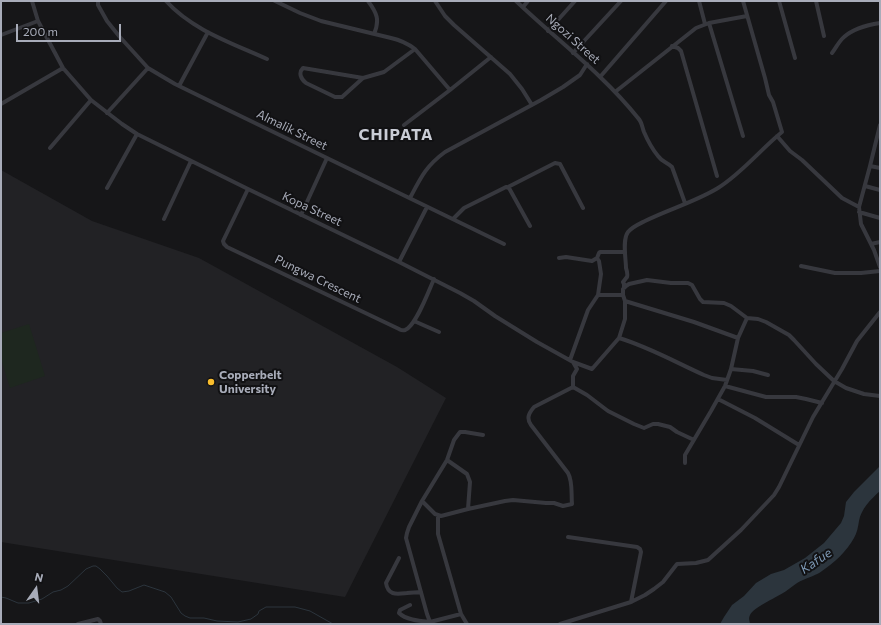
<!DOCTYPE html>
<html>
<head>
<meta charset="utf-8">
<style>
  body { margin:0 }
  #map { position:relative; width:881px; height:625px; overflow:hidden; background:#161618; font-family:Commissioner,sans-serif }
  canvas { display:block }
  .frame { position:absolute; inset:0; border:2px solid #a8acb9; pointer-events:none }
  .north { position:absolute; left:16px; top:569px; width:40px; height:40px; -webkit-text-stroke:3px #111113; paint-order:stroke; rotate:14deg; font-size:11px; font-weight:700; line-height:16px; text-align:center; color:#a8acb9 }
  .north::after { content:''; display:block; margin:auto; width:14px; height:18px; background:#a8acb9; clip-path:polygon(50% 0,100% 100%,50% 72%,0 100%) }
  .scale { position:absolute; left:16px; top:24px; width:105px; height:18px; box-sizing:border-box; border:2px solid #a8acb9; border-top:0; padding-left:5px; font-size:12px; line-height:14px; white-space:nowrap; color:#a8acb9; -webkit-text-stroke:3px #111113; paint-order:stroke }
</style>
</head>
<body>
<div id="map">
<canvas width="881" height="625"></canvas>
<div class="frame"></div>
<div class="north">N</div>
<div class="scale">200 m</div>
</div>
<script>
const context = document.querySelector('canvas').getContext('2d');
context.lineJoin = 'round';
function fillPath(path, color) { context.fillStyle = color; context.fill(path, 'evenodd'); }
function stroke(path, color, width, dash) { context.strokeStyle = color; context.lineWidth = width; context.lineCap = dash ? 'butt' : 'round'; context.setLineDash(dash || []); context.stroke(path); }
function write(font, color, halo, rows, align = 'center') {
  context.font = font + ' Commissioner,sans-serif'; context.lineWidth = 4; context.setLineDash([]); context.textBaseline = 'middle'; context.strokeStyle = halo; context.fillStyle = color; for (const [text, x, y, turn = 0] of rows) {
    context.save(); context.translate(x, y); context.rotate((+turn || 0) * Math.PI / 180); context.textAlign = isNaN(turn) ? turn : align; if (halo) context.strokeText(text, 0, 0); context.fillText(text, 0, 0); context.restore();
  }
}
fillPath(new Path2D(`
  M1 170 92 221 199 258 397 367 446 398 345 597 1 542Z`), '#222225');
fillPath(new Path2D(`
  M29 324 45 376 10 388 1 359V333Z`), '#1e271f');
fillPath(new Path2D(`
  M880 466V491C871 499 861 509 859 521 858 527 857 533 854 538 847 551 834 563 822 571 817 575 809 577 803 580 795 583 790 589 783 593 775 598 753 608 750 615 748 619 750 621 750 624H720L724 617 732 605 744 596 756 583 771 574 784 570 805 558 824 543 841 523 844 516 846 502 854 492Z`), '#2c353d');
stroke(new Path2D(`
  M1 597 6 598 18 603H29L42 599 53 592 61 590 68 586 86 569 93 566H96L100 569 107 576 117 588 122 592 129 591 144 585 165 592 171 597 181 613 185 616 190 618H204L217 621 238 622 251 619 258 614 259 611 266 607H295L310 611 333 624`), '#2c353d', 1);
stroke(new Path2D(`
  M32 1 38 21 63 68 91 100 122 124 137 134 248 189 399 262 460 293 474 301 495 316 537 342 573 362 592 369 619 338 625 319V301L623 295V289L626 286 629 284 647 280 671 283H688L692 285 700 299 703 302 724 303 731 306 747 318 758 319 766 322 789 335 794 340 816 364 834 381 846 388 864 394 880 396
  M98 1V5L107 21 119 36 148 68 175 84 222 107 504 244
  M166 1C192 30 232 43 267 59
  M275 1 300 13 321 21 391 38C400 40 407 43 415 49L450 90
  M368 1C377 13 380 20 374 34
  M435 1 445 16 454 25 510 74 522 89 532 105
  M516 1C557 40 603 74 638 118 642 122 642 127 644 132 647 139 653 150 658 156 663 163 667 162 672 167L685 203
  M699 1 705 24
  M779 1 795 58
  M816 1 824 36
  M523 7 528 1
  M709 23 743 136
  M548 31 575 1
  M1 35 38 21
  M672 46 678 48 681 51 717 176
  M573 53 621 1
  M832 53C836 48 839 41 844 37 854 28 867 25 880 23
  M600 77 666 1
  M363 78 342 97H335L306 83C301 79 298 73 303 68L363 78 384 72 415 49
  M179 86 208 32
  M615 92 696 28 709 23 747 16
  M1 104 63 68
  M107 113 148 68
  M404 125 450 90 491 57
  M880 125 870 166 859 207 861 224 874 250 880 267
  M777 136 790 151 802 160 842 198 859 207
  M50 148 91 100
  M870 166 880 168
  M865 186 880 190
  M508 187 555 163 560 164 583 208
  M107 188 137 134
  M248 189 223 241 224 244 227 247 399 329C401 330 402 331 405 330 416 326 429 290 434 279
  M410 198C421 177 426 166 445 152L541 100 563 87 580 75 587 64
  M859 212 880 218
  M301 215 327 158
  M164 219 191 161
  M453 219 464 208 506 187 509 188 530 226
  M871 244 880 242
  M559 258 566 257 592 261 597 258 599 261 601 274 598 295 588 310 570 360
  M597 258 599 253 600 252H625
  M399 262 427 207
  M801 266 835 273H861L880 271
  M624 288V284L623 282C624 281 626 278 627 277 628 274 627 271 626 268 626 259 622 240 628 232 632 227 639 224 645 221 669 209 695 202 718 188 742 173 760 150 782 132L773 102 769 95 765 78 743 1
  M598 295H623
  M625 301 694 322 738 338
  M414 321 439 332
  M619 338C649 347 675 362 704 375L712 378 727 380
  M731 369 753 371 768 375
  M725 386 766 397H796L806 399 822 403
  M573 387 587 395 608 411 634 424 644 428 653 424H658L670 427 677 432 694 440
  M573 387V376L577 369 573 362
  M718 399 755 418 799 445
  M447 460 467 474 470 482 468 509
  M685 463V455L711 411 725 386 731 369 738 338 747 318
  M422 501 435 514 441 516 468 509 505 501 513 500 546 503H554L563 506 572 504C571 494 573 482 568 473L531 425C526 418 529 413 534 407L573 387
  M438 516V534L461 614
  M568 537 637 547 640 549 641 552 631 602
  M399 558 386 583C388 596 397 594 407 593 412 592 416 593 421 592
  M410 605 400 610 399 613C406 620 420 621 430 622
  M78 624 98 619 100 621 101 624
  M467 624 461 614 430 622 427 614 406 538 407 533 409 527 422 501 447 460 454 440 460 432H465L483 435
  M560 624 631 602 645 595 654 589 663 582 677 564 696 563 708 560 741 530 774 495 779 487 813 417 842 369 857 341 880 312`), '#37383e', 4);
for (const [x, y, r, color] of [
  [211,382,4,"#f9bd2d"]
]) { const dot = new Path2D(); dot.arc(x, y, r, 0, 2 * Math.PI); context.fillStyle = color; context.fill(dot); stroke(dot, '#111113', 1.5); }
write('12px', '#a8acb9', '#111113', [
  ["Ngozi Street",573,39,42],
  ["Almalik Street",292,130,26],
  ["Kopa Street",312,209,25],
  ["Pungwa Crescent",318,279,26]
]);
write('bold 12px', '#a8acb9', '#111113', [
  ["Copperbelt",219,375],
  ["University",219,389]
], 'left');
write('italic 13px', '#7d99b5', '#111113', [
  ["Kafue",816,561,-34]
]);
context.letterSpacing = '1px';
write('bold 16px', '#c9ccd5', '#111113', [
  ["CHIPATA",396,135]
]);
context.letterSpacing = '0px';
</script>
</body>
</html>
